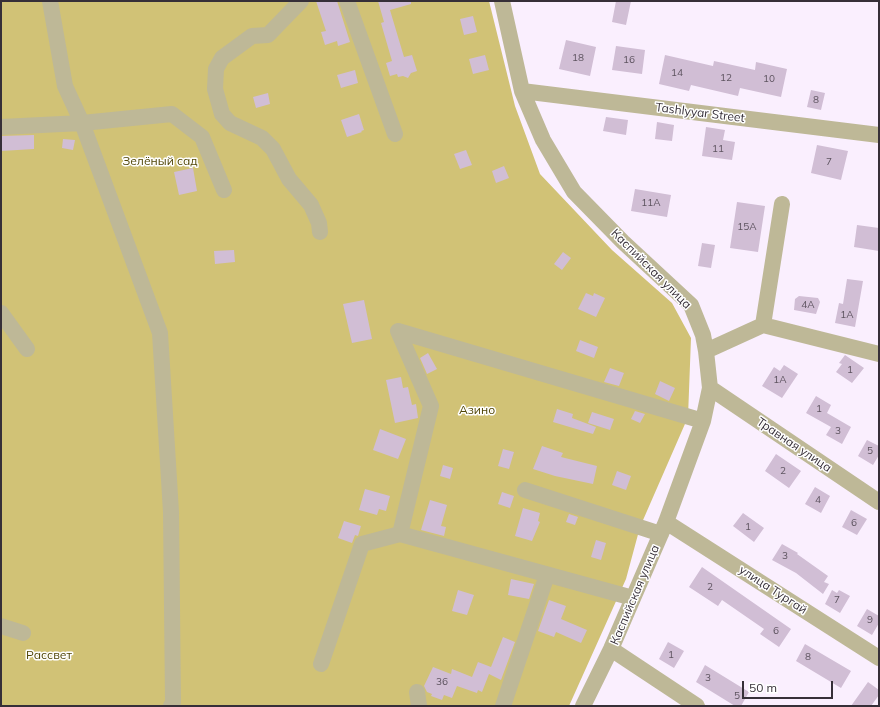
<!DOCTYPE html>
<html>
<head>
<meta charset="utf-8">
<style>
  body { margin:0 }
  #map { position:relative; width:880px; height:707px; overflow:hidden; background:#faeffe; font-family:Mulish,sans-serif }
  canvas { display:block }
  .frame { position:absolute; inset:0; border:2px solid #362f38; pointer-events:none }
  .scale { position:absolute; left:742px; top:681px; width:91px; height:18px; box-sizing:border-box; border:2px solid #362f38; border-top:0; padding-left:5px; font-size:12px; line-height:14px; white-space:nowrap; color:#362f38; -webkit-text-stroke:3px #fff; paint-order:stroke }
</style>
</head>
<body>
<div id="map">
<canvas width="880" height="707"></canvas>
<div class="frame"></div>
<div class="scale">50 m</div>
</div>
<script>
const context = document.querySelector('canvas').getContext('2d');
context.lineJoin = 'round';
function fillPath(path, color) { context.fillStyle = color; context.fill(path, 'evenodd'); }
function stroke(path, color, width, dash) { context.strokeStyle = color; context.lineWidth = width; context.lineCap = dash ? 'butt' : 'round'; context.setLineDash(dash || []); context.stroke(path); }
function write(font, color, halo, rows, align = 'center') {
  context.font = font + ' Mulish,sans-serif'; context.lineWidth = 3; context.setLineDash([]); context.textBaseline = 'middle'; context.strokeStyle = halo; context.fillStyle = color; for (const [text, x, y, turn = 0] of rows) {
    context.save(); context.translate(x, y); context.rotate((+turn || 0) * Math.PI / 180); context.textAlign = isNaN(turn) ? turn : align; if (halo) context.strokeText(text, 0, 0); context.fillText(text, 0, 0); context.restore();
  }
}
fillPath(new Path2D(`
  M1 1H489L515 106 540 174 612 250 672 303 691 338 688 417 640 527 626 579 569 706H1Z`), '#d1c276');
fillPath(new Path2D(`
  M316 1H337L350 42 338 46 337 41 325 45 321 32 326 31Z
  M378 1H411V4L390 10 404 57 412 55 417 71 411 73 408 78 403 76 398 77 397 74 390 76 386 63 392 61 381 23 384 22Z
  M616 1H631L626 25 612 22Z
  M473 16 477 32 464 35 460 19Z
  M566 40 596 47 590 76 559 69Z
  M616 46 645 50 642 74 612 70Z
  M485 55 489 70 473 74 469 59Z
  M665 55 713 66 714 61 755 70 756 62 787 69 781 97 740 88 738 96 691 85 689 91 659 84Z
  M355 70 358 83 341 88 337 75Z
  M811 90 825 93 821 110 807 107Z
  M268 93 270 104 256 108 253 97Z
  M359 114 364 130 361 131 362 132 347 137 341 120Z
  M606 117 628 120 626 135 603 131Z
  M657 122 674 125 672 141 655 139Z
  M706 127 725 130 723 140 735 142 732 160 702 156Z
  M34 135V149L1 151V136Z
  M63 139 75 140 73 150 62 148Z
  M817 145 848 151 841 180 811 173Z
  M466 150 472 165 460 169 454 154Z
  M504 166 509 178 496 183 492 171Z
  M193 168 197 191 179 195 174 172Z
  M635 189 671 195 667 217 631 211Z
  M737 202 765 206 758 252 730 248Z
  M857 225 879 228V251L854 247Z
  M702 243 715 245 711 268 698 266Z
  M234 250 235 262 215 264 214 251Z
  M563 252 571 258 562 270 554 264Z
  M847 279 863 281 855 327 835 323 839 303 843 304Z
  M586 293 593 296 594 293 605 298 596 317 578 309Z
  M799 296 818 298 820 302 816 314 794 310 795 299Z
  M364 300 372 339 352 343 343 304Z
  M580 340 598 347 594 358 576 351Z
  M428 353 437 369 427 374 420 358Z
  M845 355 864 368 852 383 836 372 842 364 839 363Z
  M784 365 798 374 782 398 762 386 774 367 780 371Z
  M610 368 624 373 619 386 604 382Z
  M401 377 403 388 408 387 412 405 416 404 418 418 395 423 386 380Z
  M660 381 675 388 669 401 655 394Z
  M816 396 831 405 827 413 851 427 842 444 826 435 831 427 806 413Z
  M557 409 573 414 572 418 596 427 593 434 553 422Z
  M635 411 645 414 640 423 631 419Z
  M592 412 614 419 610 430 588 423Z
  M380 429 406 439 398 459 373 450Z
  M867 440 879 446V455L873 465 858 456Z
  M542 446 563 453 561 457 597 466 593 484 555 476 533 469Z
  M503 449 514 452 509 469 498 466Z
  M776 454 801 471 789 488 765 471Z
  M443 465 453 468 450 479 440 476Z
  M617 471 631 476 626 490 612 485Z
  M815 487 830 496 821 513 805 504Z
  M365 489 390 496 386 511 379 509 377 515 359 510Z
  M502 492 514 496 510 508 498 504Z
  M430 500 447 505 441 526 446 527 444 536 421 530Z
  M523 508 540 513 538 521 540 522 532 541 515 536Z
  M851 510 867 519 857 535 842 527Z
  M743 513 764 528 754 542 733 526Z
  M569 514 578 517 575 525 566 522Z
  M344 521 361 526 358 536 355 535 352 543 338 538Z
  M596 540 606 543 601 560 591 557Z
  M782 544 798 553 797 554 828 576 824 582 829 584 823 594 796 573 772 560Z
  M702 567 791 629 779 647 760 634 764 629 722 600 718 606 689 587Z
  M511 579 534 584 529 599 508 595Z
  M458 590 474 595 467 615 452 611Z
  M832 590 837 593 839 590 850 596 840 613 825 604Z
  M549 600 566 606 561 619 587 630 581 643 556 632 554 637 538 631Z
  M867 609 879 616V623L872 635 857 626Z
  M503 637 515 642 501 680 489 674 482 692 478 690 477 693 457 686 452 698 444 695 442 700 431 696 432 694 427 692 424 686 433 667 451 674 452 669 472 677 478 662 491 667Z
  M668 642 684 651 674 668 659 659Z
  M805 644 851 671 841 688 796 661Z
  M705 665 749 692 741 706H735L696 682Z
  M868 682 879 690V695L871 706H851Z`), '#d1bed5');
stroke(new Path2D(`
  M50 1 65 86 82 123 160 333 171 512 173 702 171 706
  M301 1 268 35 252 36 222 58 216 69 215 89 222 114 230 123 262 138 273 149 289 179 311 205 319 223 320 232
  M347 1 395 134
  M502 1 522 91 543 140 574 192 623 242 691 305 703 335 706 351 710 388 703 421 666 522 611 649 583 706
  M522 91 879 135
  M1 127 82 123 172 114 202 137 224 190
  M1 313 27 349
  M763 325 782 204
  M706 351 763 325 879 354
  M710 388 879 502
  M525 490 661 534
  M666 522 879 658
  M400 534 633 598
  M1 626 23 633
  M611 649 697 706
  M321 664 362 544 400 534 431 406 398 331 703 421
  M417 692 419 706
  M503 706 547 575`), '#beb897', 16);
write('10px', '#5d535f', null, [
  ["18",578,58],
  ["16",629,60],
  ["14",677,73],
  ["12",726,78],
  ["10",769,79],
  ["8",816,100],
  ["11",718,149],
  ["7",829,162],
  ["11А",651,203],
  ["15А",747,227],
  ["4А",808,305],
  ["1А",847,315],
  ["1",850,370],
  ["1А",780,380],
  ["1",819,409],
  ["3",838,431],
  ["5",870,451],
  ["2",783,471],
  ["4",818,500],
  ["6",854,523],
  ["1",748,527],
  ["3",785,556],
  ["2",710,587],
  ["7",837,600],
  ["9",870,620],
  ["6",776,631],
  ["1",671,655],
  ["8",808,657],
  ["3",708,678],
  ["36",442,682],
  ["5",737,696]
]);
write('12px', '#362f38', '#fff', [
  ["Tashlyyar Street",700,113,7],
  ["Каспийская улица",651,269,45],
  ["Травная улица",794,445,34],
  ["улица Тургай",773,590,33],
  ["Каспийская улица",635,595,-67]
]);
write('12px', '#504505', '#fff', [
  ["Зелёный сад",160,161],
  ["Азино",477,410],
  ["Рассвет",49,655]
]);
</script>
</body>
</html>
